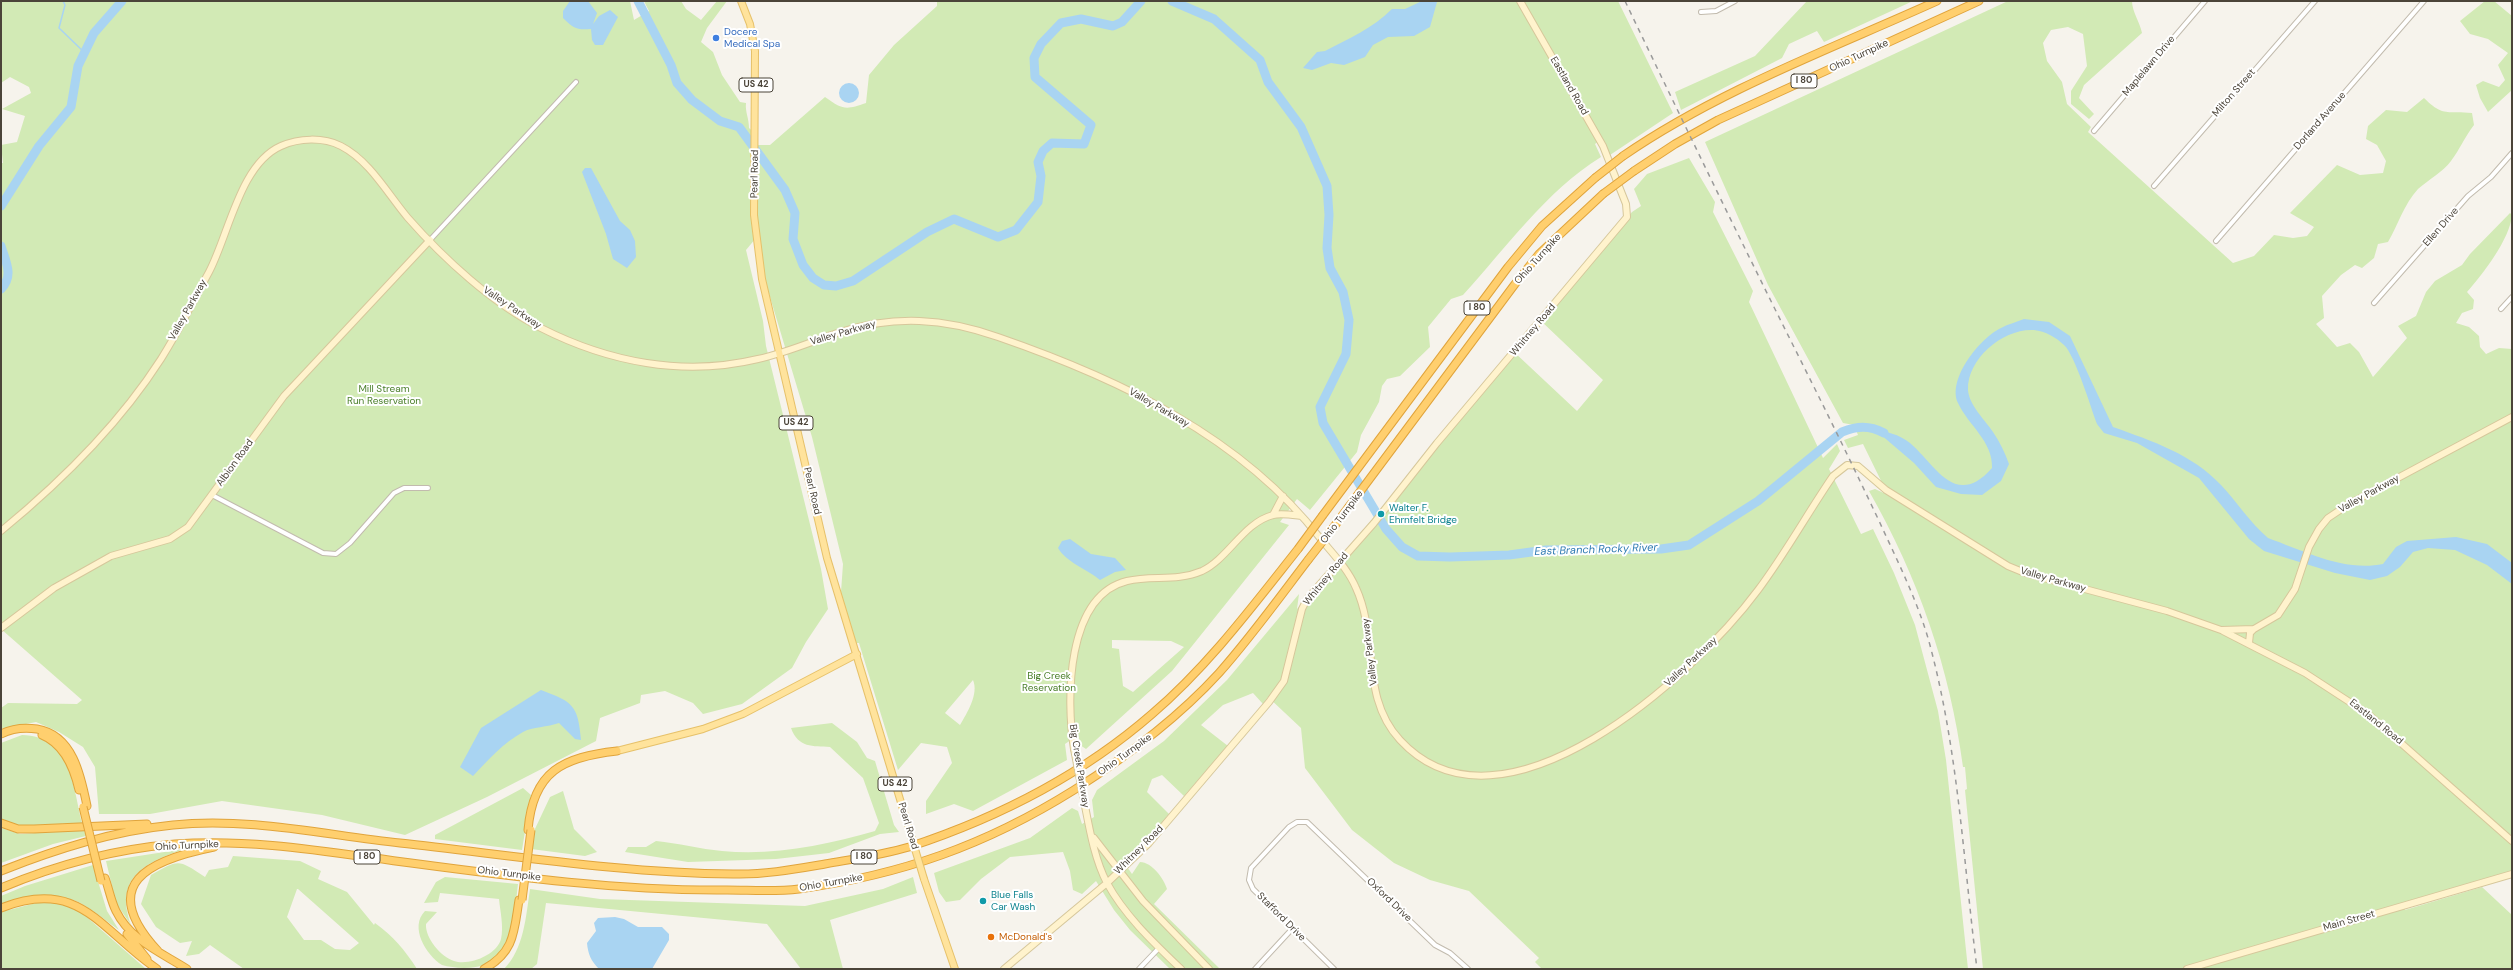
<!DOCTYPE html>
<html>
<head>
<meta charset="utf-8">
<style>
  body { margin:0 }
  #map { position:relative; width:2513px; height:970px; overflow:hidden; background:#f6f3ec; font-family:"DM Sans",sans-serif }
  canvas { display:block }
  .frame { position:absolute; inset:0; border:2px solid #4b4439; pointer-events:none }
</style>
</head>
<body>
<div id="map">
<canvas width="2513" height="970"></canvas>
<div class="frame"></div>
</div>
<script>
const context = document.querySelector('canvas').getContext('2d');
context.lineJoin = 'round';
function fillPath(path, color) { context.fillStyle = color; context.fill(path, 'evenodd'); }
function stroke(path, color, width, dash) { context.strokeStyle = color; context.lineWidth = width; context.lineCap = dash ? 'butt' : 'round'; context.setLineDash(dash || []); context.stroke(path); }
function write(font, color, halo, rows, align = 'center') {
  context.font = font + ' "DM Sans",sans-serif'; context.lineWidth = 4; context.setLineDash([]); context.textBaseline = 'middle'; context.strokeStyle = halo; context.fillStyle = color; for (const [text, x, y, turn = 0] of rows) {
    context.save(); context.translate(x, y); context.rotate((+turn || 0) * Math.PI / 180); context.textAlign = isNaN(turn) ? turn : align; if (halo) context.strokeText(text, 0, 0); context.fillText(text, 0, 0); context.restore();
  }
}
fillPath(new Path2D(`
  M1 1H630L634 20 649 11 644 1H681L686 9 701 20 717 1H727L707 28 701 42 713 52 722 75 740 102 746 103C745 112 749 118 749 128L757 135V145H770L825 97C843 110 846 110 866 103L869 75 894 45 937 6V1H1618L1673 113 1610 155 1599 135V141L1595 144 1601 157C1545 192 1507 247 1463 295L1451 299 1428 327 1430 347 1400 376 1387 379 1382 386 1379 402 1361 435 1357 452 1310 510 1297 499 1280 522 1289 525 1172 671 1086 749 1080 745 1078 735 1065 744 1067 760 973 811 954 804 926 814V801L952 763 947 747 921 743 898 770 859 643H851L840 606 843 564 812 437 764 277 756 238 746 250 763 321 766 346 821 569 828 609 806 642 792 668 742 704 703 714 693 703 665 691 641 695 640 703 600 718 596 741 487 797 405 835 322 815 222 801 150 814H99L95 767 83 747 59 732 36 722 1 729V708L8 703 77 704 82 700 1 629V163H3L1 145 17 142 25 116 2 109 31 93 29 87 10 77 1 83ZM1112 640 1171 641 1184 647 1133 692 1123 686 1119 649 1112 648ZM973 680C979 694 967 713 960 725L945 713Z
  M1807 1H1913L1824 42 1817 31 1789 44 1782 58 1681 110 1675 92 1755 56Z
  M2008 1H2132C2132 12 2140 22 2142 33L2084 85 2079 98 2094 114 2089 119 2071 104V91L2087 66 2083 34 2068 27 2051 30 2043 43 2047 61 2062 82 2067 104 2091 127 2088 132 2233 263 2254 256 2274 235 2293 238 2307 236 2314 227 2290 213 2337 165 2360 175 2383 173 2386 161 2377 145 2366 139 2368 126 2386 110 2407 112 2424 98C2444 118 2447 110 2472 113L2474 125C2464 138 2460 149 2451 161 2443 172 2428 180 2418 189 2404 204 2398 225 2388 242L2378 244 2374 258 2362 268 2355 265 2341 275 2322 296 2324 318 2316 324 2337 347 2350 343 2359 352 2373 377 2407 338 2398 326 2416 316 2426 292 2435 281 2462 265 2470 254 2510 213 2512 215C2510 239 2483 274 2467 292L2474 300 2473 309 2462 313 2456 323 2469 327 2479 336 2480 347 2486 354 2499 348 2512 349V873L2404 905 2405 910 2482 887 2512 915V969H2198L2222 962 2224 957 2184 969H1983L1965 790 1967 789 1965 767H1963C1950 668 1918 577 1869 491L1875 489 1888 495 1863 444 1848 448 1844 440 1858 435 1854 425 1843 423 1768 285 1705 142Z
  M2485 1H2494L2512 16V90L2488 112 2480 98 2476 85 2483 81 2499 87 2505 80 2498 65 2508 53 2488 39 2470 34 2460 21Z
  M1689 158 1715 202 1713 212 1753 291 1749 302 1823 458 1837 444 1840 451 1829 469 1861 534 1873 529 1894 573 1915 625 1938 711 1946 760 1968 969H1542L1535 962 1539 958 1469 891 1430 880 1394 863 1352 830 1305 768 1301 728 1268 697 1263 704 1253 693 1223 705 1201 725 1228 746 1184 796 1162 775 1152 779 1147 792 1169 814 1166 817 1169 820 1125 864 1132 874 1140 862C1152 862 1164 879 1167 889L1154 904 1220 969H1170L1130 930 1114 910 1096 881 1082 894 1073 890 1070 871 1063 852 1010 857 981 879 960 900 946 902 939 892 934 873 1030 838 1072 808 1078 811 1082 824 1094 817 1092 800 1097 790 1164 741 1227 680 1299 594 1297 609 1513 351 1577 411 1603 380 1540 320 1632 212 1641 206 1634 189 1647 174Z
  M832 723 857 742 867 758 875 761 894 825 899 832 880 834 829 853 776 859 688 862 625 852 628 847H646L656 841C678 843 700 849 722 851 774 856 826 845 875 831L879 823 863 778 830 747C813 746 798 748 791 728Z
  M22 735C71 736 73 786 82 823L16 826 1 820V743Z
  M523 788 531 795 522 850 435 839V835Z
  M563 791 574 829 597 852 585 856 531 849 534 831 550 797Z
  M1 828 20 834 84 830 86 836 53 844 1 863Z
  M184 849C145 863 114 877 131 925L116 903 106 861Z
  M233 856 300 861 321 871 318 879 347 892 374 925 375 923C393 936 405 950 417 969H244L210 945 199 954 186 956 192 941 180 943 156 927 141 904 151 875C179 859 178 859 205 877L209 870 228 867ZM297 889H298L359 943 350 950 335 949 321 940H304L287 917Z
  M93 865 107 911 119 930C109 923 85 904 76 901 51 891 25 895 1 904V896L25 886Z
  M445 877 518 884C515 906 516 935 503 953 492 970 459 970 442 965 426 955 409 927 425 911L437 912 426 924C425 938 441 957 454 961 469 966 497 955 501 939 504 927 500 910 499 899L440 893 438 902 424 903 436 882Z
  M913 877 917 893 830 920 843 969H801L767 924 546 903 537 964 531 969H504C524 949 526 916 530 889L600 899 805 906 883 889Z
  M40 902 64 903 81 912 146 969H1V912Z`), '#d2eab5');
fillPath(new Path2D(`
  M570 1H588L597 13 593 24 599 16 610 10 618 17 603 45H595L592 40 591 29C577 30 574 29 563 18V11Z
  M1422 1H1440L1437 2 1430 27 1414 36 1388 37 1373 45 1365 57 1344 65 1331 63 1312 70 1303 68 1317 52 1325 51C1348 39 1373 28 1392 9H1405Z
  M839 93a10 10 0 1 1 20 0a10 10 0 1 1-20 0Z
  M585 168H591L620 221 630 230 635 241 636 257 627 268 613 259 606 234 582 172Z
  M2024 319 2049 322 2070 336 2113 427C2152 441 2192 454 2221 485 2237 502 2250 523 2268 538 2304 551 2344 572 2383 564L2396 547 2407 541 2456 537 2487 544 2512 563V584L2487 565 2455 550 2428 548 2413 552 2400 567 2387 576 2370 580 2335 573 2264 551 2249 539 2199 478 2137 443 2104 433 2097 424C2091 408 2075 355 2064 345 2057 338 2045 331 2034 330 2004 328 1967 358 1968 390 1969 405 1985 420 1993 432 2000 442 2005 453 2009 464L2001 481 1982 495 1961 494 1936 487 1914 463 1873 428C1886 432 1899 434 1910 443 1935 464 1955 510 1992 468 1993 441 1968 425 1958 403 1947 379 1980 338 2001 328 2008 324 2017 322 2024 319Z
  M1070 539 1091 554 1115 558 1126 570 1115 572 1100 580C1087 569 1067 563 1058 548L1062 541Z
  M541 690C573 702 578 705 581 740L575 739 559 723C548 727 532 727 523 732 503 743 488 760 473 776L460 767 481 728Z
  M615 917 624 919 638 927H662L669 934V940L652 969H599C591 961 588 954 587 943L596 931 594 923 598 918Z`), '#a9d4f2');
stroke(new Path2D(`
  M63 1 65 5 59 28 85 53
  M1181 4 1183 1`), '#a9d4f2', 1.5);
stroke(new Path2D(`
  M638 1 671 65 677 83 692 100 720 121 739 127 785 190 795 213 793 239 803 265 813 278 824 285 836 286 853 281 927 232 954 219 998 237 1016 230 1038 202 1041 176 1038 162 1043 151 1052 143 1084 144 1091 125 1035 77 1034 58 1041 44 1061 23 1081 19 1113 26 1122 22 1141 1
  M1172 1 1214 19 1260 60 1268 82 1301 127 1327 186 1329 215 1327 248 1330 268 1343 292 1349 320 1346 354 1320 407 1323 423 1386 529 1402 547 1418 556 1450 557 1509 555 1546 550 1661 549 1689 545 1758 501 1842 432C1857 426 1869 425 1884 433
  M1 206 39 146 71 107 78 66 94 33 122 1
  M1 246C6 262 14 276 1 289`), '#a9d4f2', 9);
const street = new Path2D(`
  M1701 12 1716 11 1735 1
  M2094 131 2205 1
  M2154 186 2315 1
  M430 240 576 82
  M2216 241 2424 1
  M2374 303 2468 196 2491 177 2512 153
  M2501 309 2512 297
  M212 495 323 553 336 554 350 543 394 493 404 488H428
  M1139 969 1159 948
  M1255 969 1292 929
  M1334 969 1253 889 1249 880 1251 868 1289 827 1297 822H1307L1435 945 1450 953 1468 969`);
const secondary = new Path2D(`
  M1273 515 1283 496
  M1 531C62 481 118 426 161 359 179 331 193 301 209 272 229 234 240 164 281 146 299 138 323 137 341 146 370 161 387 193 408 218 443 258 493 304 541 328 608 362 683 377 758 359 786 353 813 341 840 332 895 315 944 318 998 337 1117 378 1241 436 1320 538 1333 554 1348 569 1356 588 1379 638 1360 697 1400 740 1502 851 1695 675 1758 590 1785 554 1807 514 1833 476L1847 465 1858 466 1886 490 2008 566 2025 573 2167 611 2221 630 2254 629 2278 615 2295 589 2309 547 2319 529 2328 518 2349 504 2512 417
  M1 628 54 588 111 556 170 539 188 527 284 396 430 240
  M2223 631 2305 673 2368 714 2512 841
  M2249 643 2250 633 2254 629
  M1074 749C1066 700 1066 596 1127 581 1153 575 1176 582 1202 571 1229 558 1243 523 1273 515 1281 513 1293 515 1301 516
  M1085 806C1090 832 1095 860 1107 883 1125 916 1154 943 1181 969
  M1094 838 1143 901 1209 969
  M1004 969 1107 883 1149 843 1269 702 1284 681 1302 609 1307 599 1374 523 1437 443 1627 217 1626 204 1603 146 1520 1
  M2187 969 2512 874`);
const primary = new Path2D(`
  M741 1 750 24 755 51 754 215 762 279 827 558 909 829
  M617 751 703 729 743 714 857 654
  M924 879 955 969`);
const highway = new Path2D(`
  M1623 156C1719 90 1831 49 1937 1
  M1634 171 1675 144 1718 120 1979 1
  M1323 515 1508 267 1542 226 1595 178
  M1333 528 1515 284 1539 254 1603 194
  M1 734C13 728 24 727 37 729 73 735 81 776 87 806
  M42 735C64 744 74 768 79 790
  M1 823 18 829H34L147 824
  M528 830C533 771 563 757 617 751
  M1 871C57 849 113 831 173 825 248 817 325 835 400 843 510 855 622 873 733 874 764 875 796 869 825 864 853 859 882 855 909 847 997 818 1082 775 1152 714 1208 666 1252 607 1298 549
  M105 878C109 889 111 901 116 911 130 940 162 953 187 969
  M1 888C56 865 115 849 175 844 254 838 334 853 411 863 516 877 621 891 727 890 750 890 775 892 799 889 901 875 986 845 1074 790 1126 757 1177 719 1219 673 1251 637 1279 598 1308 560
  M1 908C80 877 100 930 157 969
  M127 934 147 959
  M158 951C96 884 149 860 214 847
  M484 969C515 952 514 931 519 900`);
stroke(street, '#c2bbae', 6);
stroke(secondary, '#d6c79b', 8);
stroke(primary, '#e6c16a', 8);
stroke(highway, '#e0a43c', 9);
stroke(street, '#fff', 4);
stroke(secondary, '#fff3cd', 6);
stroke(primary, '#ffe39c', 6);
stroke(highway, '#ffcf6e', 7);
stroke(new Path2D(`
  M1625 1C1684 124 1743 246 1804 367 1830 419 1855 470 1880 523 1897 560 1916 598 1928 638 1958 746 1963 858 1977 969`), '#9a9a9a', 1.5, [5, 5]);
const secondaryBridge = new Path2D(`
  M1074 749 1085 806`);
const primaryBridge = new Path2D(`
  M909 829 924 879`);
const highwayBridge = new Path2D(`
  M1595 178 1623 156
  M1603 194 1634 171
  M1298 549 1323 515
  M1308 560 1333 528
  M83 807 101 881
  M522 900 531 830`);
stroke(secondaryBridge, '#d6c79b', 8, []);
stroke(primaryBridge, '#e6c16a', 8, []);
stroke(highwayBridge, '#e0a43c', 9, []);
stroke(secondaryBridge, '#fff3cd', 6);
stroke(primaryBridge, '#ffe39c', 6);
stroke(highwayBridge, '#ffcf6e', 7);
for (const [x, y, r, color] of [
  [716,38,4,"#3f7fe0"],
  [1381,514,4,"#0f9aa8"],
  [983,901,4,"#0f9aa8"],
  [991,937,4,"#e8710a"]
]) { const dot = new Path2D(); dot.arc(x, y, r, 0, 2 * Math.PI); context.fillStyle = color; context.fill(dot); stroke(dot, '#fff', 1.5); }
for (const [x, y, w] of [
  [1804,81,26],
  [756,85,34],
  [1477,308,26],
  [796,423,34],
  [895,784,34],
  [367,857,26],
  [864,857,26]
]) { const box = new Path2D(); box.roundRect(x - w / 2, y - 7, w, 14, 3); context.fillStyle = '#fff'; context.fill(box); stroke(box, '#4b4439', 1); }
write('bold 9px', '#4b4439', null, [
  ["I 80",1804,81],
  ["US 42",756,85],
  ["I 80",1477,308],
  ["US 42",796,423],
  ["US 42",895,784],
  ["I 80",367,857],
  ["I 80",864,857]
]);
write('10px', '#366cbe', '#fff', [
  ["Docere",724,32],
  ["Medical Spa",724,44]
], 'left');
write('10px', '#4b4439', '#fff', [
  ["Ohio Turnpike",1859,56,-25],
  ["Maplelawn Drive",2149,66,-50],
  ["Eastland Road",1569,86,60],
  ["Milton Street",2234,93,-49],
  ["Dorland Avenue",2320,121,-49],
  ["Pearl Road",755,174,-89],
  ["Ellen Drive",2441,227,-49],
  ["Ohio Turnpike",1538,259,-48],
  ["Valley Parkway",512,308,34],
  ["Valley Parkway",188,310,-61],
  ["Whitney Road",1533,330,-50],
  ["Valley Parkway",843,333,-16],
  ["Valley Parkway",1159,408,30],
  ["Albion Road",235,463,-54],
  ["Pearl Road",812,491,77],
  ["Valley Parkway",2369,494,-29],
  ["Ohio Turnpike",1342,517,-53],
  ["Whitney Road",1326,579,-51],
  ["Valley Parkway",2053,580,16],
  ["Valley Parkway",1370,652,-97],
  ["Valley Parkway",1691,662,-43],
  ["Eastland Road",2376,722,39],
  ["Ohio Turnpike",1125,755,-36],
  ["Big Creek Parkway",1079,766,81],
  ["Pearl Road",908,826,73],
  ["Ohio Turnpike",187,846,-3],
  ["Whitney Road",1139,850,-45],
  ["Ohio Turnpike",509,874,7],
  ["Ohio Turnpike",831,883,-10],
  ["Oxford Drive",1389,900,44],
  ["Stafford Drive",1281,917,45],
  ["Main Street",2349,921,-16]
]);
write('10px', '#4a7f2a', '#fff', [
  ["Mill Stream",384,389],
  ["Run Reservation",384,401],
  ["Big Creek",1049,676],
  ["Reservation",1049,688]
]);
write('10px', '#0d838f', '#fff', [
  ["Walter F.",1389,508],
  ["Ehrnfelt Bridge",1389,520],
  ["Blue Falls",991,895],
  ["Car Wash",991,907]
], 'left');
write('10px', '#c56008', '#fff', [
  ["McDonald's",999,937]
], 'left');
write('italic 11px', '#2e7ab2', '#fff', [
  ["East Branch Rocky River",1596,550,-2]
]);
</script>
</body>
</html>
